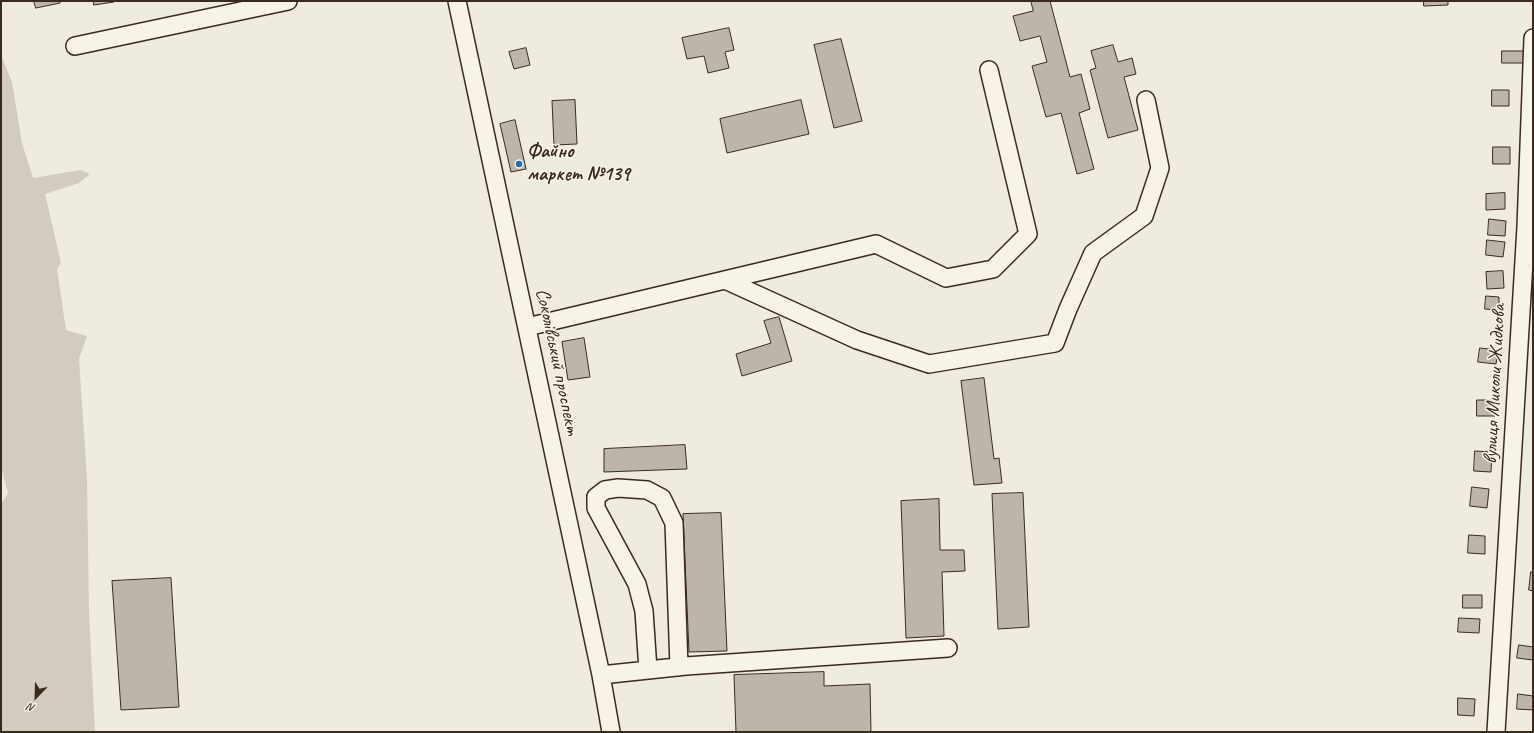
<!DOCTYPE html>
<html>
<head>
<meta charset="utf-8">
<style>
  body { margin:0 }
  #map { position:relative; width:1534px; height:733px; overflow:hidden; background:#efebe0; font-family:Caveat,sans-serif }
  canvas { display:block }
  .frame { position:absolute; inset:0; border:2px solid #3b2a1e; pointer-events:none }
  .north { position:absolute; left:16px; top:677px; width:40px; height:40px; -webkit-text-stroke:3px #f7f3e8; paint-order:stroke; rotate:203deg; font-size:11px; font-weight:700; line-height:16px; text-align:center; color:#3b2a1e }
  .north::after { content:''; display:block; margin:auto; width:14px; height:18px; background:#3b2a1e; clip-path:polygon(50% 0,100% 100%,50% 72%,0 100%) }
</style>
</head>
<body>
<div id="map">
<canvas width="1534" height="733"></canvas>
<div class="frame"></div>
<div class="north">N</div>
</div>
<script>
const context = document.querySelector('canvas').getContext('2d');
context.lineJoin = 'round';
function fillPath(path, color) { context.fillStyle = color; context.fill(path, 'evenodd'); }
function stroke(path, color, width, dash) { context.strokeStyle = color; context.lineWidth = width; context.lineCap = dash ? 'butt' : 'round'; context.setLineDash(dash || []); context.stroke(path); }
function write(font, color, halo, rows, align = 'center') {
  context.font = font + ' Caveat,sans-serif'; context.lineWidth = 3; context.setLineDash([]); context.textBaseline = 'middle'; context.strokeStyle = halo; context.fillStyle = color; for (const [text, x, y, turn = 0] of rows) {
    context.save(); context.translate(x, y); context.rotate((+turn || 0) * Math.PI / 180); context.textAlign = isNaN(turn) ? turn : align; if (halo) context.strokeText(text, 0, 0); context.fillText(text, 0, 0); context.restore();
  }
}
fillPath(new Path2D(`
  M1 55 12 82 22 143 33 178 81 170 90 174 79 183 45 194 61 263 57 269 66 330 87 336 79 359 87 479 89 612 95 732H1V504L8 493 1 467Z`), '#d1cbc0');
const building = new Path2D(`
  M34 1H60V3L36 8Z
  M94 1H114V2L94 5Z
  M1031 1H1050L1070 77 1081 74 1090 109 1079 113 1094 169 1077 174 1061 113 1046 117 1032 66 1047 62 1040 36 1020 41 1013 16 1033 11Z
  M1424 1H1448V5L1424 6Z
  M729 28 734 50 725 52 729 68 708 73 704 56 687 59 682 38Z
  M841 39 862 121 834 128 814 45Z
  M1113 45 1118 62 1132 58 1136 74 1124 77 1138 130 1108 138 1090 70 1096 68 1091 51Z
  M526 48 530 65 514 69 509 52Z
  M1502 51H1524V63H1502Z
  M1492 90H1509V106H1492Z
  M575 100 577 144 554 145 552 101Z
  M801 100 809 134 727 153 720 119Z
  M515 120 526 169 511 172 500 124Z
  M1493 147H1510V164H1493Z
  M1505 193V209L1486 210V194Z
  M1489 219 1506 221 1505 236 1488 235Z
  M1487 240 1505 242 1503 257 1486 255Z
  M1503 271 1504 288 1487 289 1486 272Z
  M1486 296 1499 297V310L1485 309Z
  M779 317 792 361 742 376 736 354 771 343 764 321Z
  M584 338 590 377 568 380 562 342Z
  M1480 348 1498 350 1496 364 1478 362Z
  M984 378 994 459 999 458 1002 483 974 485 961 381Z
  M1477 400H1495V416H1477Z
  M685 445 687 469 604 472V449Z
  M1475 451 1492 452 1491 472 1474 471Z
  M1472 487 1489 489 1487 508 1470 506Z
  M1023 493 1029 627 998 629 992 494Z
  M939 499 940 550H964L965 571 942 572 944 636 906 638 901 501Z
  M721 513 727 651 689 652 683 514Z
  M1469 535 1485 536V554L1468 553Z
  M1531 572 1533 573V591L1529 590Z
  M171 578 179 707 121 710 112 581Z
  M1463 595H1482V608H1463Z
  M1459 618 1480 619 1479 633 1458 632Z
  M1519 645 1533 647V660L1517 658Z
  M824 672V686L870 684 871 732H736L734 675Z
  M1518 694 1533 696V710L1517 709Z
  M1458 698 1475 699 1474 716 1458 715Z`);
fillPath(building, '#bdb5aa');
stroke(building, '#3b2a1e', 1);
const minor = new Path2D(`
  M457 1 601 675 611 732
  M75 46 288 1
  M725 280 857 340 929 364 1055 343 1068 309 1093 253 1144 216 1160 168 1146 100
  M527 327 876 244 946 278 993 269 1028 234 989 70
  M648 670 644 611 637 584 596 508V497L605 490 618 488 647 490 662 498 674 523 679 667
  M601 675 686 666 948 648
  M1496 732 1526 227 1533 38`);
stroke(minor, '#3b2a1e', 20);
stroke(minor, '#f7f3e8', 17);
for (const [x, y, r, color] of [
  [519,164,4,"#1f6fb2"]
]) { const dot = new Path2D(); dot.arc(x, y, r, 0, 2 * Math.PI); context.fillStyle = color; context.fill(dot); stroke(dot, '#f7f3e8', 1.5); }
write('bold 20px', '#3b2a1e', '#f7f3e8', [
  ["Файно",527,152],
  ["маркет №139",527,175]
], 'left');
write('20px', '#3b2a1e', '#f7f3e8', [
  ["Соколівський проспект",557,362,78],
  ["вулиця Миколи Жидкова",1495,384,-87]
]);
</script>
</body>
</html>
